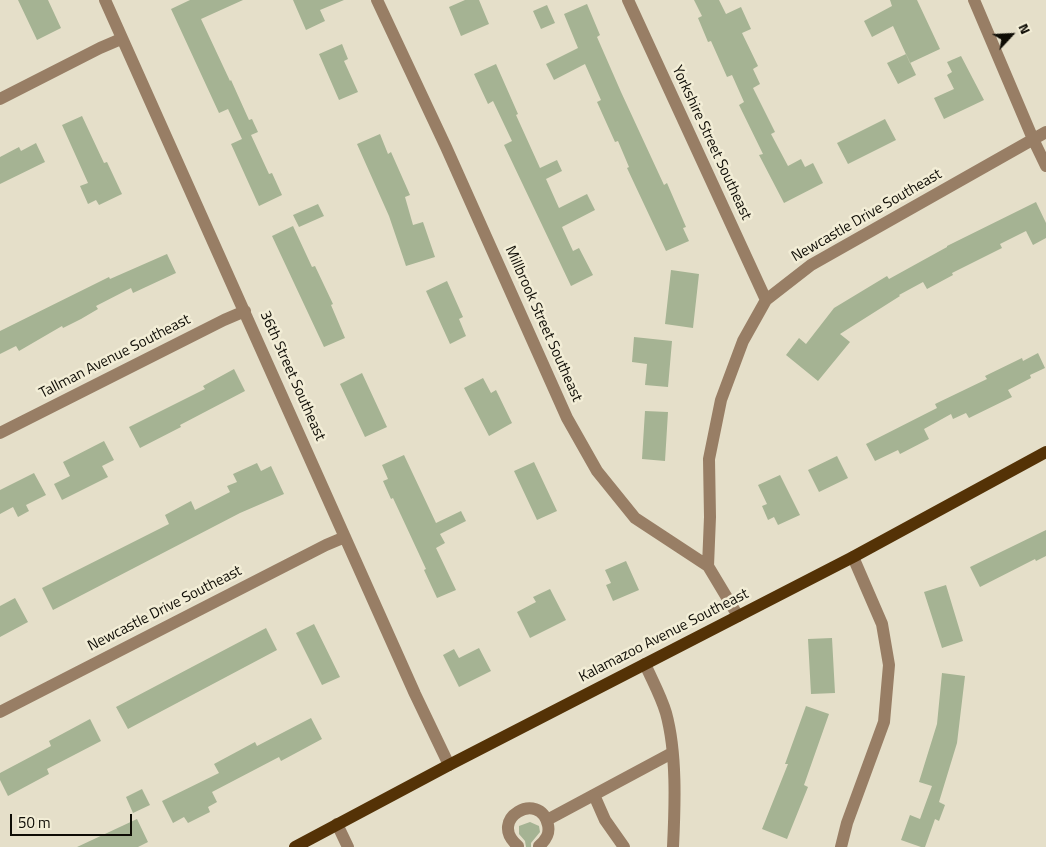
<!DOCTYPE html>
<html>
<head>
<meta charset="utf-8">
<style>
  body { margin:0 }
  #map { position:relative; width:1046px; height:847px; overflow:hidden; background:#e5dfc9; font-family:"Titillium Web",sans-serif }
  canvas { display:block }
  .north { position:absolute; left:986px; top:10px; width:50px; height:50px; -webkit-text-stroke:4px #f2edd6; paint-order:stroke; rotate:65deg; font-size:14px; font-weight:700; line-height:20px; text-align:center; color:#0e0c05 }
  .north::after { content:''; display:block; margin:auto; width:18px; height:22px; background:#0e0c05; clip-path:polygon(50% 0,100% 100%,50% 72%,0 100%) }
  .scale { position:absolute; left:10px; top:814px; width:122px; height:22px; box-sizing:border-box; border:2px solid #0e0c05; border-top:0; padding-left:6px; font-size:15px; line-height:18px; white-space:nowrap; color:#0e0c05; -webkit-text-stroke:4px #f2edd6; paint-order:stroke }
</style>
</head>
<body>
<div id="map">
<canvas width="1046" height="847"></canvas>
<div class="north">N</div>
<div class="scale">50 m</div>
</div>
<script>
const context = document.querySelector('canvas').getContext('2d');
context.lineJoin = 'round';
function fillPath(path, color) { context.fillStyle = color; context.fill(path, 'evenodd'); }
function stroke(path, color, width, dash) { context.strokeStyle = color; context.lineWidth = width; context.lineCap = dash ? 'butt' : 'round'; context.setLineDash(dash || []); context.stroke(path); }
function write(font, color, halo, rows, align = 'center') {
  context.font = font + ' "Titillium Web",sans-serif'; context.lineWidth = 5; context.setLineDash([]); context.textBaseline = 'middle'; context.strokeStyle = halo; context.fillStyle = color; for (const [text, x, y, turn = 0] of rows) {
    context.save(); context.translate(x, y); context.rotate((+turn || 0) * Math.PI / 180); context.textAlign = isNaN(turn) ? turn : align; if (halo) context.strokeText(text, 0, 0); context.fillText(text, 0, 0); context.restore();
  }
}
fillPath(new Path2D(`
  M18 0H48L61 28 37 40Z
  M190 0H243L201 19 230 81 231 80 249 120 252 119 258 132 251 135 269 174 272 173 282 195 259 206 231 144 242 139 228 109 219 113 171 9Z
  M293 0H344L320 10 325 21 306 30Z
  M465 0H479L489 24 461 36 449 7Z
  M694 0H719L726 14 741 7 751 29 742 33 758 66 753 69 760 84 753 88 775 132 771 134 788 166 801 159 805 167 813 163 823 183 784 203 759 155 763 154 739 105 744 102 732 75 727 77 711 41 708 42 698 18 702 16Z
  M890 0H917L940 49 910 63 893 26 872 37 864 21 892 6Z
  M587 4 600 35 597 37 621 92 664 185 667 183 686 227 683 228 689 241 666 251 627 168 629 167 618 141 615 142 597 102 601 100 585 64 554 80 546 64 578 48 564 14Z
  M547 5 555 23 541 29 533 11Z
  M342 44 348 59 344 61 358 92 339 100 319 54Z
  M906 54 916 75 898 84 887 63Z
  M961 56 984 100 944 119 934 98 954 89 947 75 952 72 947 62Z
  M496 64 518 114 516 115 540 168 557 160 562 171 546 179 559 208 587 194 595 210 562 227 573 251 579 248 593 275 571 286 504 145 512 141 493 101 488 104 474 74Z
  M82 116 104 163 107 162 122 194 99 205 96 200 88 204 80 186 88 183 62 125Z
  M885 119 896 140 848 164 837 143Z
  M380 134 388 154 391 152 410 195 405 197 413 225 423 222 435 257 406 266 389 216 357 144Z
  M36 143 45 162 0 184V157L19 147 21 151Z
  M1036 202 1046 223V238L1033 245 1026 231 1000 244 1002 248 952 273 953 275 927 289 923 282 899 295 900 296 840 334 850 342 818 381 786 355 799 338 806 344 834 308 887 276 889 279 947 247V246Z
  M318 204 324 216 299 227 293 215Z
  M293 226 312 267 315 266 333 304 331 305 345 338 324 347 272 236Z
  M167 254 176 273 133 293 131 288 96 306 98 309 81 319 63 328 62 326 19 351 16 346 0 354V331L109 277 110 279Z
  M671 270 699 274 693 328 665 324Z
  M447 281 463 317 459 319 466 336 450 344 426 291Z
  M634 337 672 341 668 387 645 385 647 364 632 362Z
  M1038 353 1045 368 1030 375 1031 378 1008 390 1012 397 969 418 966 413 953 419 951 414 924 429 929 439 900 454 898 450 875 461 866 444 937 408 935 404 987 379 985 376 1022 358 1023 361Z
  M234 369 245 391 180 425 181 427 140 448 129 427 205 389 203 386Z
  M362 373 387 427 365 437 340 384Z
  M483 378 491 393 496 390 512 423 489 436 464 388Z
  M645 411 668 412 665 461 642 459Z
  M104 441 114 460 102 466 108 477 62 500 54 484 70 476 63 462Z
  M404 455 436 523 461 511 466 521 440 534 445 543 436 548 456 590 437 598 424 570 426 569 393 498 391 499 383 481 388 479 382 465Z
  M837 456 848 478 819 492 808 470Z
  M534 462 557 511 537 520 514 471Z
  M257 463 261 471 271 466 284 494 240 513 53 610 42 588 169 524 165 515 191 501 195 510 230 492 227 486 237 482 233 474Z
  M34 473 46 495 26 505 29 511 18 517 13 507 0 514V490Z
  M780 475 800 515 778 525 774 517 768 520 762 506 767 504 758 485Z
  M1046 530V556L1036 561 1035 559 980 587 970 567Z
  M626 561 639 590 613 601 606 585 611 583 605 570Z
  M946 585 963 641 942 648 924 592Z
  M550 589 566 620 530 638 517 612 536 602 533 597Z
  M15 598 28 622 0 637V606Z
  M314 624 340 677 322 685 296 633Z
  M266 628 277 650 128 729 116 707Z
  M832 638 835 693 811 694 808 639Z
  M479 648 491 671 459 687 443 655 454 649 459 658Z
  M942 673 965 676 957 743 939 802 945 805 939 821 935 819 925 847H921L901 840 910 815 920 819 932 786 919 782 937 724Z
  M806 706 829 714 804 785 808 787 787 839 762 829 788 764H785Z
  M311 718 322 739 281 761 279 757 212 792 217 802 208 807 210 812 188 823 184 817 173 823 162 801 219 773 214 764 255 742 257 746Z
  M90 719 101 741 47 769 49 774 8 796 0 780V773L51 746 49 741Z
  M142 789 150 805 133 813 126 797Z
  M137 819 148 842 138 847H77Z
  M530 822 539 826 540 832 531 843V847H526L525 841 519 834V826Z`), '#a5b393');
stroke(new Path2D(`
  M105 0 415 694 449 765
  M377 0 446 147 567 418 597 471 635 518 708 566 738 616
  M628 0 766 300
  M974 0 1033 139 1046 166
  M0 99 100 48 121 39
  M0 433 224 320 245 311
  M708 566 710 517 709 459 721 400 743 341 766 300 811 265 1046 132
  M645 664C652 680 661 696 666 713 677 753 675 806 673 847
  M0 712 326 545 345 537
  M594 795 605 820 624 847
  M547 820 672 753
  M337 824 348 847
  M518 846C486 819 540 789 548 825 550 834 546 840 539 846
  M841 847 847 823 884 722 889 665 882 624 853 557`), '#987e65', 12);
stroke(new Path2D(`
  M295 847 449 765 853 557 1046 452`), '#543206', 12);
write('15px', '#0e0c05', '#f2edd6', [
  ["Yorkshire Street Southeast",711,143,65],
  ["Newcastle Drive Southeast",867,216,-30],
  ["Millbrook Street Southeast",543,324,66],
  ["Tallman Avenue Southeast",115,357,-27],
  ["36th Street Southeast",292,376,66],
  ["Newcastle Drive Southeast",165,609,-27],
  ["Kalamazoo Avenue Southeast",664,636,-27]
]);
</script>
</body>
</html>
